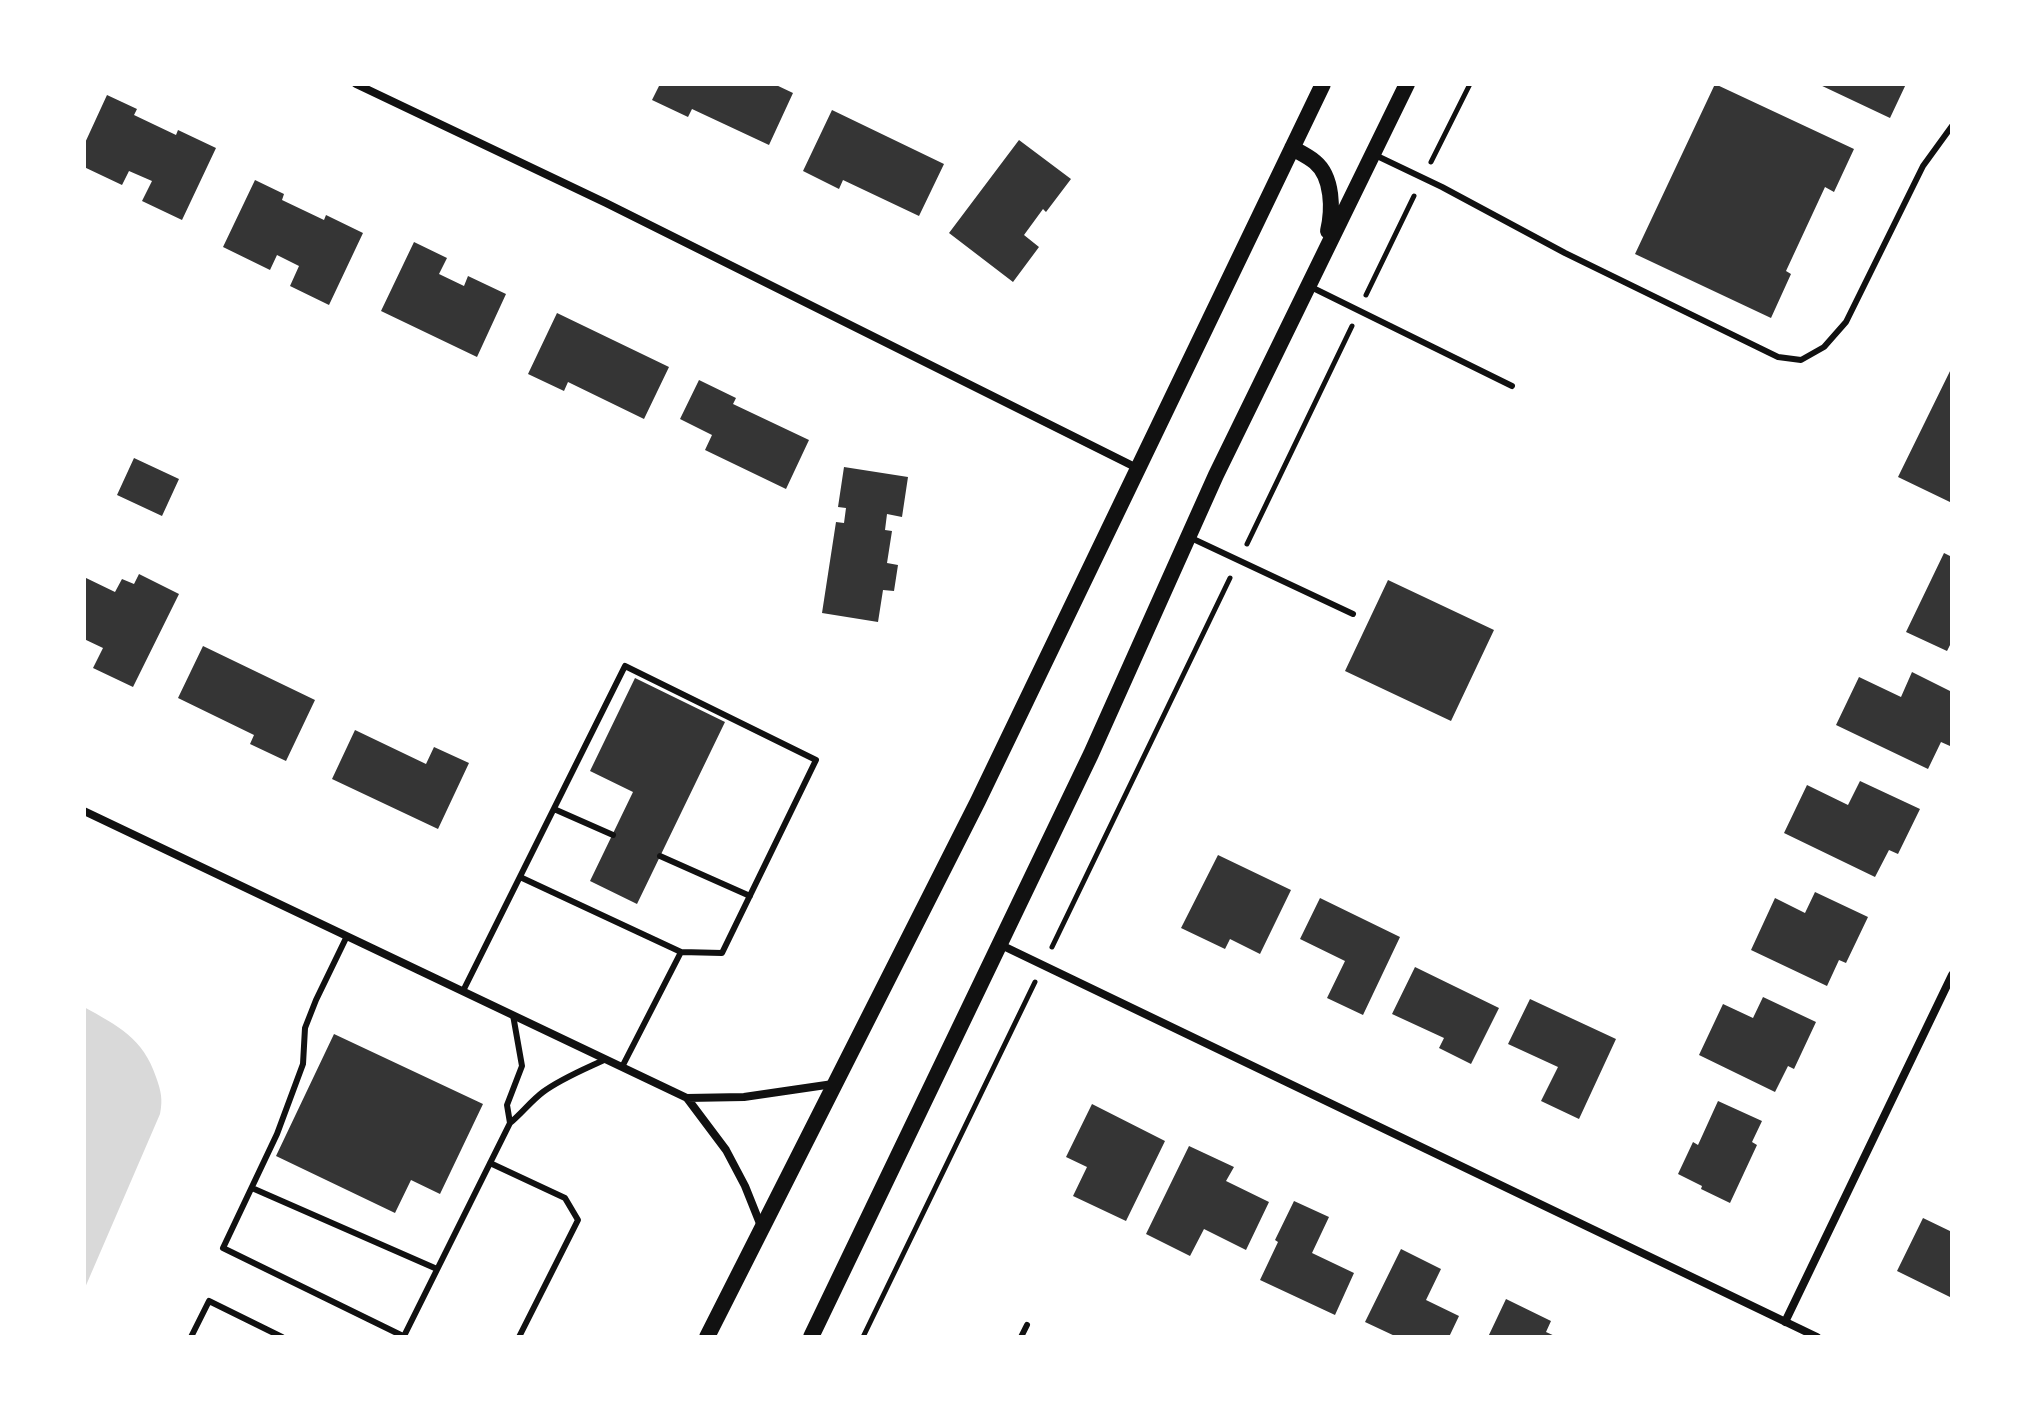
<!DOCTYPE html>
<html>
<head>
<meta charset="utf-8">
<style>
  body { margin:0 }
  #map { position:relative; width:2036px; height:1421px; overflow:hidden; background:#fff; font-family:Rubik,sans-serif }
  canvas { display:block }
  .frame { position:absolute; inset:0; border:86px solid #fff; pointer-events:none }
</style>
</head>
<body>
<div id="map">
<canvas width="2036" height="1421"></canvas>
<div class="frame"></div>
</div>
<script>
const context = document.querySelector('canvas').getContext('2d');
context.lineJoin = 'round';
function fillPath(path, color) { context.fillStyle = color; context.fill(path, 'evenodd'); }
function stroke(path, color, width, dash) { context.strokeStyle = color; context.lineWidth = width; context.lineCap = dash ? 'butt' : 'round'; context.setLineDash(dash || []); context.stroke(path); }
fillPath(new Path2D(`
  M84 1007C118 1026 143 1038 156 1077 161 1091 163 1099 160 1114L84 1290Z`), '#d9d9d9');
fillPath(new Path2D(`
  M660 84H774L793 93 769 145 692 109 688 117 652 100Z
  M1715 84 1854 149 1834 192 1825 187 1786 271 1791 274 1771 318 1635 254Z
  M1818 84H1906L1890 118Z
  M107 95 137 109 134 115 176 135 178 130 216 148 182 220 142 201 152 181 129 171 122 185 84 167V145Z
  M832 110 944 164 919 216 843 180 839 189 803 171Z
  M1019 140 1071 179 1046 212 1043 209 1024 235 1039 247 1013 282 949 233Z
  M255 180 284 194 282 200 324 220 326 215 363 233 329 305 290 286 299 266 277 255 270 270 223 247Z
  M414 242 447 258 439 274 464 286 468 276 506 294 477 357 381 311Z
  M557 313 669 367 644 419 568 382 564 391 528 374Z
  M1952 367V503L1898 477Z
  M699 380 736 398 733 404 809 440 786 489 705 450 712 435 680 419Z
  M134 458 179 479 162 516 117 495Z
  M844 467 908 477 902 517 887 514 885 530 892 531 887 563 898 565 894 591 883 590 878 622 822 613 836 522 844 523 846 508 838 507Z
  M1944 553 1952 557V641L1947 651 1906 632Z
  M139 574 179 594 133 687 93 668 103 648 84 639V577L115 592 122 579 134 584Z
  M1388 580 1494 630 1451 721 1345 671Z
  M203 646 315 700 286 761 250 744 254 735 178 698Z
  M1912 672 1952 692V743L1950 746 1941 742 1928 769 1836 725 1859 677 1901 697Z
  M635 678 725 722 637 904 590 881 633 792 590 771Z
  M355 730 426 764 434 747 469 763 438 829 332 779Z
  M1860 781 1920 809 1898 854 1889 850 1875 877 1784 833 1807 785 1848 805Z
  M1218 855 1291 890 1260 954 1230 939 1225 949 1181 928Z
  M1815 892 1868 917 1846 963 1839 960 1827 986 1751 950 1775 898 1805 913Z
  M1320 898 1400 937 1363 1015 1327 998 1345 961 1300 939Z
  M1415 967 1499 1008 1471 1064 1439 1048 1444 1038 1392 1014Z
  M1763 997 1816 1022 1794 1069 1788 1066 1775 1092 1699 1055 1723 1004 1753 1018Z
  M1530 999 1616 1039 1579 1119 1541 1101 1558 1067 1508 1044Z
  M334 1034 483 1104 440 1194 411 1180 395 1213 276 1156Z
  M1718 1101 1762 1121 1752 1142 1757 1145 1730 1203 1701 1189 1702 1186 1678 1174 1693 1142 1698 1145Z
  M1092 1104 1165 1141 1126 1221 1073 1196 1087 1167 1066 1157Z
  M1189 1146 1234 1167 1226 1181 1269 1202 1246 1250 1204 1229 1190 1256 1146 1234Z
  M1294 1201 1329 1217 1312 1253 1354 1273 1335 1315 1260 1280 1278 1242 1275 1240Z
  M1923 1218 1952 1232V1298L1897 1271Z
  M1401 1249 1441 1269 1426 1300 1459 1316 1449 1337H1397L1365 1322Z
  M1506 1299 1551 1321 1546 1332 1557 1337H1488Z`), '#353535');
stroke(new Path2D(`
  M1431 162 1470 84
  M1366 295 1414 196
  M1247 544 1352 326
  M1052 947 1230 578
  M863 1337 1035 982`), '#111', 5);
stroke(new Path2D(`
  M1375 155 1442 187 1565 253 1778 357 1801 360 1824 347 1846 322 1923 166 1952 126
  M1311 287 1512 386
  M1189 537 1353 614
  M554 809 613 835
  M660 856 750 896
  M520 877 681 952
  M347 936 316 1000 305 1028 303 1064 277 1134 223 1248 405 1337
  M463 991 625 666 816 760 722 953 681 952 622 1067
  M510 1123 507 1105 522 1066 513 1015
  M490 1163 565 1198 578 1220 519 1337
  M252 1188 437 1269
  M404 1336 510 1123C522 1113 531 1101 543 1092 562 1078 585 1069 606 1059
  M191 1337 209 1301 282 1337
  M1021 1337 1027 1325`), '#111', 6);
stroke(new Path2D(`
  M356 84 606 203 1137 468
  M84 811 687 1098 726 1150 745 1186 761 1226
  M999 944 1817 1337
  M687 1098 744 1097 833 1084
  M1785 1322 1952 975`), '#111', 8);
stroke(new Path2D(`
  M1292 148C1299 152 1308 156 1315 162 1333 177 1333 210 1328 231
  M707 1337 978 801 1323 84
  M811 1337 1091 754 1216 475 1407 84`), '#111', 16);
</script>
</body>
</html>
